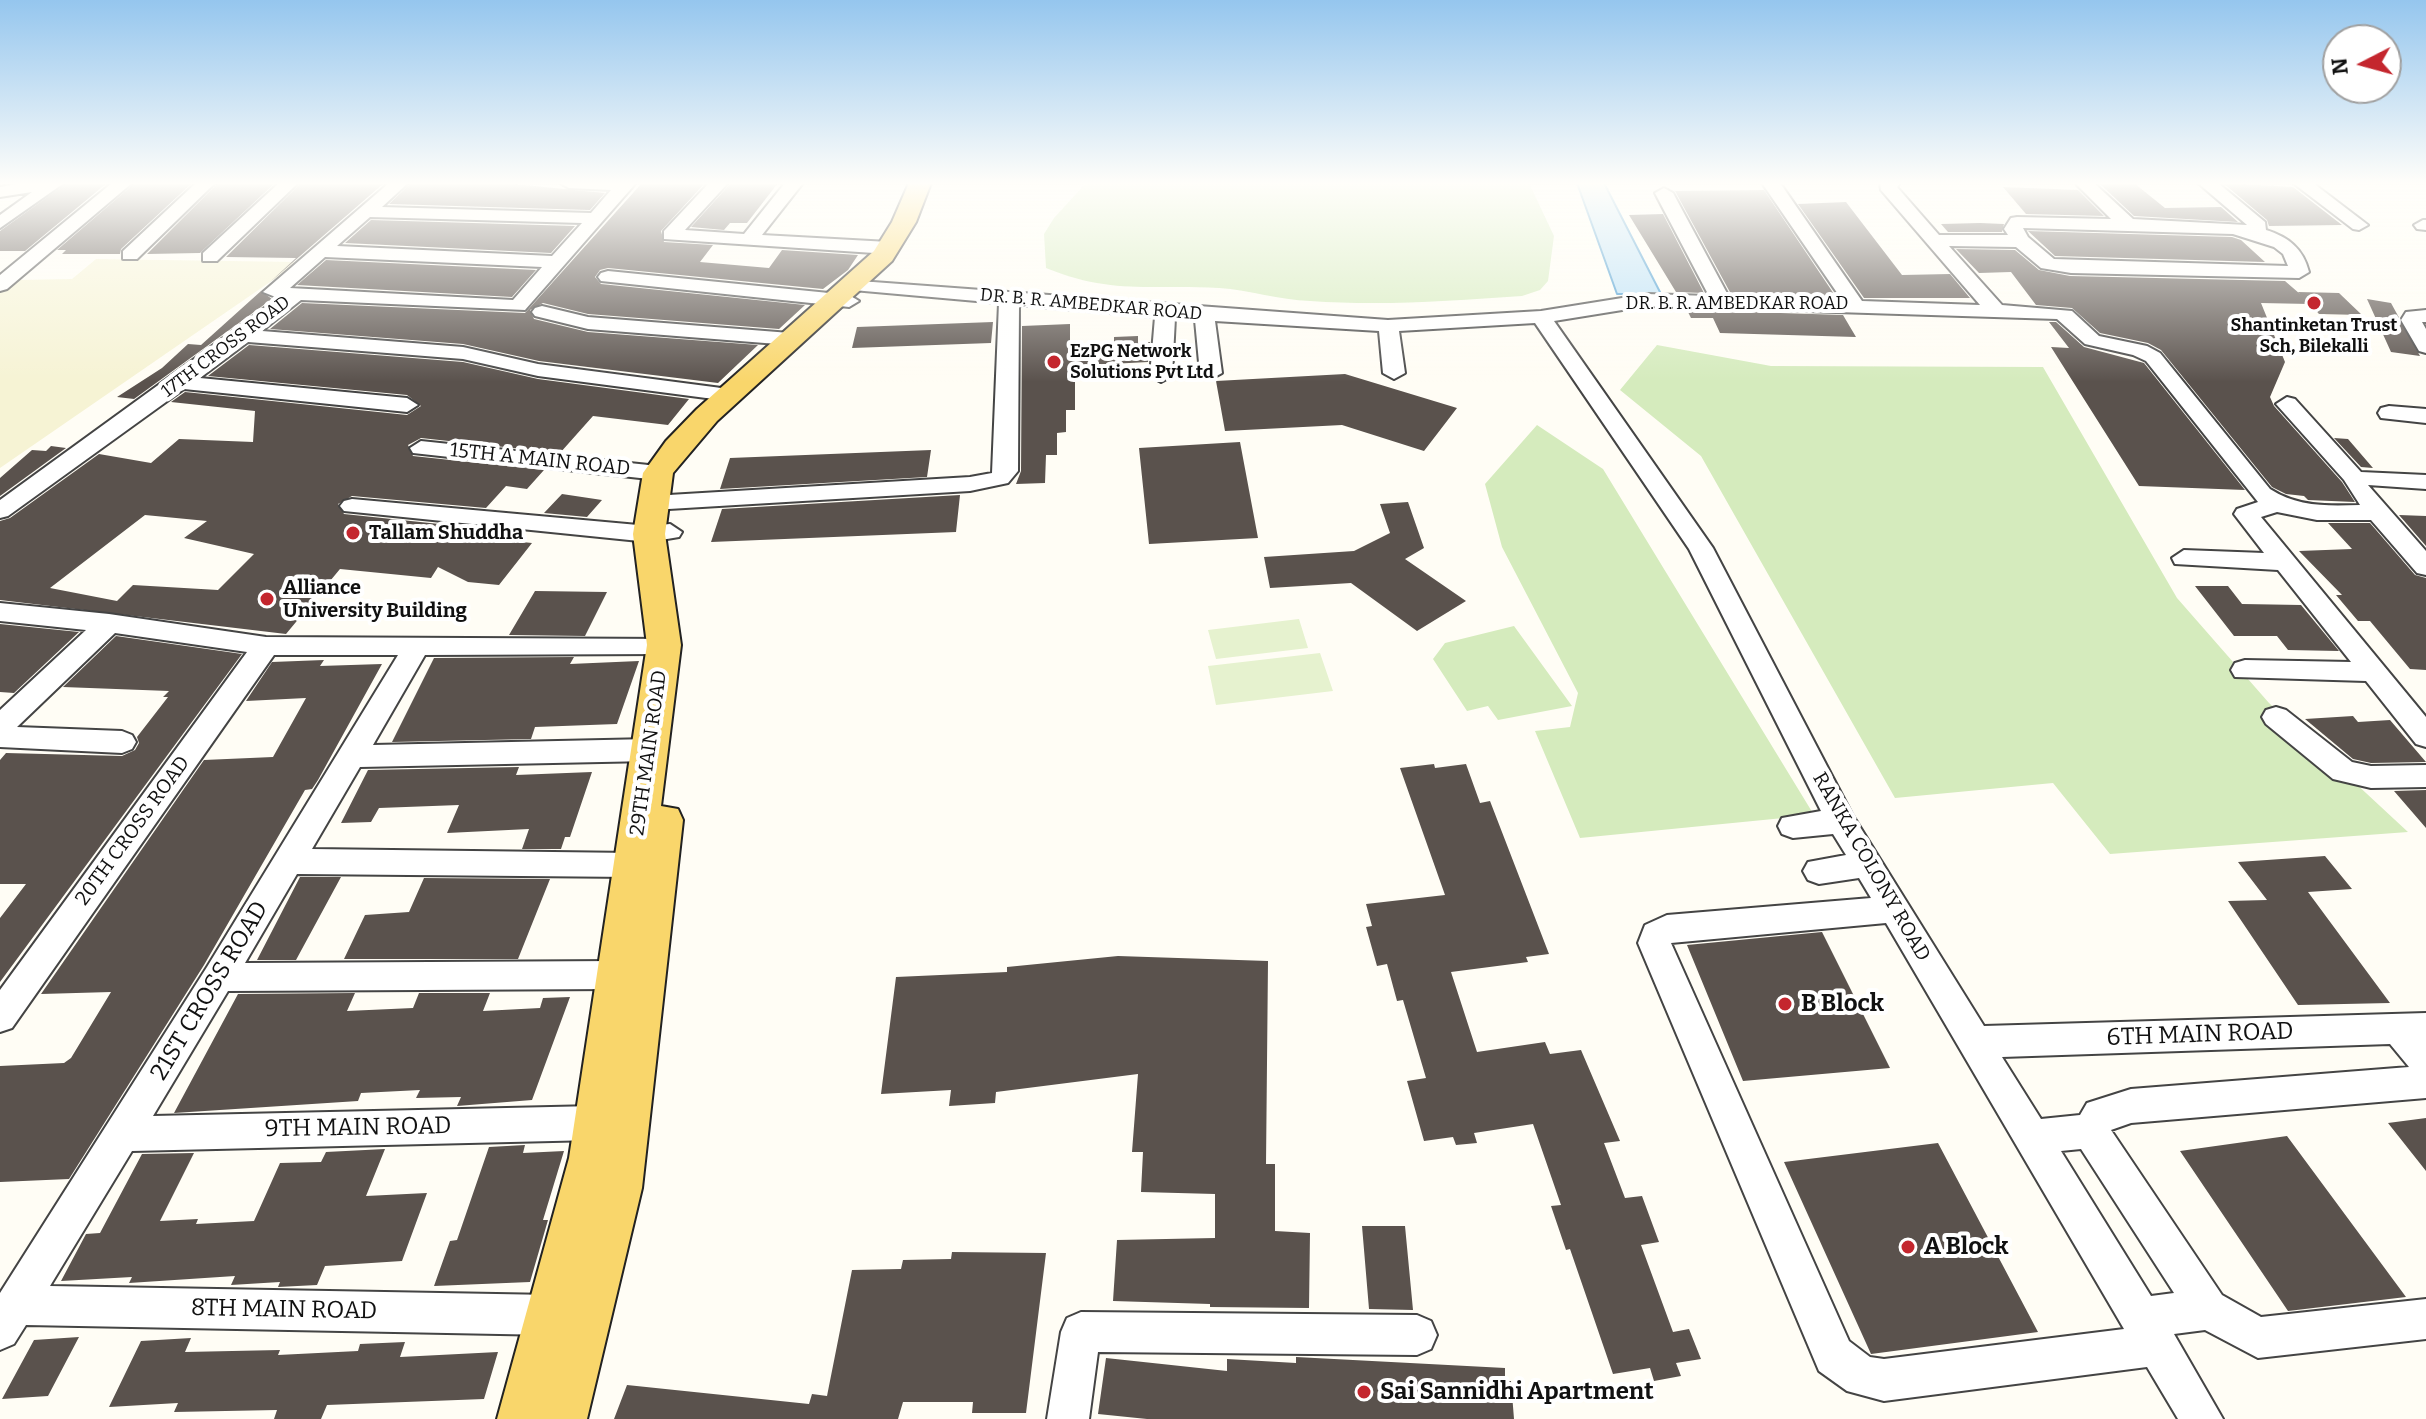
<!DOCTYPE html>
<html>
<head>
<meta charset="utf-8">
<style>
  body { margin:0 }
  #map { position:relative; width:2426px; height:1419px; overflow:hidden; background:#fffdf5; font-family:Bitter,serif }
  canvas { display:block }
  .north { position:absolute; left:2322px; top:24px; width:80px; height:80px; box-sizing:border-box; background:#fff; border:2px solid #a0a0a0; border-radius:50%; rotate:264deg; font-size:22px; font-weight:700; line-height:32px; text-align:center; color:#111 }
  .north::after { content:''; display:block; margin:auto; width:28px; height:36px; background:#c4262e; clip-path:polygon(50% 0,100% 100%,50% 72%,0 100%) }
</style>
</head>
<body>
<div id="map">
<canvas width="2426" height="1419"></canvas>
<div class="north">N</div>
</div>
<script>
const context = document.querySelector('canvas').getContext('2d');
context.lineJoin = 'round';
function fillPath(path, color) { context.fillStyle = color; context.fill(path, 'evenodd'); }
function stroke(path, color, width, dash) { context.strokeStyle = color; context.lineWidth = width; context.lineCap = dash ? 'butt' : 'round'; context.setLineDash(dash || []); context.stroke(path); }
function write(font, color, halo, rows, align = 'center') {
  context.font = font + ' Bitter,serif'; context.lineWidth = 8; context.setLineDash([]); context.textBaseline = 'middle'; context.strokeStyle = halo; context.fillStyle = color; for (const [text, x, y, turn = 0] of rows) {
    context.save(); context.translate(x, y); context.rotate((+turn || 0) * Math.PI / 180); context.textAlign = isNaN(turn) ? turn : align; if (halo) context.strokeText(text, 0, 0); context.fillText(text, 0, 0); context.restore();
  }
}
fillPath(new Path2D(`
  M96 259 299 262 0 468V293L18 280 72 279Z`), '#f6f3d4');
fillPath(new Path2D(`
  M1086 183H1529L1554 236 1548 281 1540 290 1522 296C1451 301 1381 306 1310 301 1279 300 1250 290 1219 288 1153 284 1111 295 1046 268L1044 234 1054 218Z
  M1657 345 1771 366 2043 367 2177 598 2269 703 2408 832 2110 854 2053 783 1895 798 1701 456 1620 390Z
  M1537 425 1603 469 1814 815 1580 838 1535 731 1570 727 1578 693 1502 547 1485 484Z
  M1514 626 1572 706 1498 720 1488 706 1467 711 1433 659 1445 643Z`), '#d5ebbd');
fillPath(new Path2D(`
  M1299 619 1308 648 1216 659 1208 630Z
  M1320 653 1333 691 1216 705 1208 666Z`), '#e6f2cf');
const water = new Path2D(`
  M1577 183H1604L1661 294H1617Z`);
fillPath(water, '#b9e0f7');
stroke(water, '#3f96cf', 2);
fillPath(new Path2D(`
  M67 183H107L25 251H0V231Z
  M135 183H192L121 249 120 254H62L66 250H57Z
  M218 183H275L200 253 147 254Z
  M301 183H384L269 283 296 258 226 257Z
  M411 183H504L605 193 590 210 389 204Z
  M642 183H705L661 231 664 242 713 245 700 262 769 268 782 250 858 255 848 270 823 289 608 268 600 270 595 277 601 284 805 305 779 329 588 314 543 303 530 310 534 319 588 332 758 345 718 383 539 361 463 344 270 329 302 303 525 313Z
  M731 183H778L747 223H730L724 230 691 227Z
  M2099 183H2134L2165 208 2221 207 2238 222 2134 216Z
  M2223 183 2293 187 2342 225 2269 226 2267 220Z
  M2003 187 2078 190 2104 216 2026 214Z
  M1764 190 1836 297 1731 294 1675 191Z
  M1846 202 1902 275 1950 274 1970 298H1864L1798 204Z
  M1663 214 1704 293 1676 292 1629 215Z
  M371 220 575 226 551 253 345 243Z
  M1980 223 2004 224 2002 232H1948L1941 224Z
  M2028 231 2232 237 2241 240 2265 262 2055 256Z
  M1956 249 2015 250 2039 270 2070 276 2285 281 2300 294 2298 292 2339 293 2362 315 2319 314 2310 304 2261 303 2285 362 2270 397 2274 406 2342 482 2355 502 2308 500 2304 496 2286 494 2272 487 2161 350 2148 343 2100 333 2072 308 2036 305 2011 272 1979 273Z
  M326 260 536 270 512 297 297 285Z
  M261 291 272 299 134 399 117 397 162 368 188 344 201 345Z
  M2367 299 2391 303 2420 356 2391 352Z
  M1687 310 1843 315 1856 337 1720 333 1713 318H1691Z
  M993 322 991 343 852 348 857 327Z
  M2049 322H2056L2084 347 2144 363 2245 490 2139 486 2051 347 2069 348Z
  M1070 324V345L1114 344V337L1138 336V343L1150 342 1148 362 1110 364V374L1075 375V410H1066V432L1057 433V455H1046L1045 483 1016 484 1021 471 1022 326Z
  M249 345 463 362 538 379 689 399 668 425 593 416 560 453 421 438 408 445 413 456 544 470 527 489 506 486 486 508 352 496 338 504 344 514 468 527 460 536 532 543 499 585 468 582 438 567 431 578 340 569 286 634 0 600V521L10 518 99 454 151 463 179 439 253 442 255 411 171 402 185 392 407 415 421 406 407 395 208 376ZM145 515 207 521 184 538 254 554 218 590 133 585 117 601 50 588Z
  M1345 374 1457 408 1424 451 1342 425 1225 431 1216 381Z
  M2334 438 2348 439 2373 468 2361 467Z
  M1240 442 1258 538 1149 544 1139 448Z
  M51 446 66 448 0 496V478L32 450 46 451Z
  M931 450 927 477 720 489 730 458Z
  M562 494 602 500 587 517 544 513Z
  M960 495 956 532 711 542 722 509Z
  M1408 502 1424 548 1405 559 1466 601 1417 631 1351 583 1270 588 1264 557 1354 551 1390 533 1380 504Z
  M2399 515 2426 516V546Z
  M2328 523H2370L2415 575 2426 578V670L2410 669 2370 621H2358L2336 595H2342L2299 551 2352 549Z
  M2195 586H2228L2242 604 2301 605 2339 651 2288 650 2277 636H2234Z
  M535 591 607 592 585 636 509 635Z
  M0 624 79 632 14 693 0 692Z
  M116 636 242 654 0 982V918L26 884H0V760L6 753 122 756 135 750 139 743 137 737 168 697H163L169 691 63 687Z
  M574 657 570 664 639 661 617 724 535 727 531 739 392 742 434 658Z
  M324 660 320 666 382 664 318 780 312 789 305 790 204 965 69 1179 0 1182V1066L64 1063 71 1058 111 992 41 994 204 760 273 757 306 698 246 701 272 662Z
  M2353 716 2358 722 2390 720 2426 762 2371 763 2353 759 2305 719Z
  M1434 764 1435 768 1466 764 1480 803 1490 801 1549 954 1526 957 1528 962 1451 972 1477 1052 1545 1042 1550 1054 1581 1050 1620 1141 1604 1143 1625 1198 1642 1196 1659 1242 1641 1245 1673 1332 1689 1329 1701 1359 1676 1363 1681 1376 1654 1381 1650 1368 1613 1374 1570 1249 1566 1250 1551 1206 1561 1205 1533 1124 1474 1133 1477 1143 1456 1145 1453 1137 1424 1141 1407 1081 1426 1078 1403 1000 1397 1001 1387 964 1377 966 1366 927 1372 926 1366 904 1445 895 1400 768Z
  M519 767 516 775 592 772 570 837H565L561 849H522L529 829 447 833 459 805 379 808 371 822 341 823 368 770Z
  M2426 790V828L2394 791Z
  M2325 856 2352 889 2308 892 2390 1003 2298 1005 2228 901 2267 900 2238 862Z
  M300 877H341L296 960H257Z
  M424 878 550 879 518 959H344L365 915 409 912Z
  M1822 932 1890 1068 1743 1081 1687 945Z
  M1118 956 1268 961 1266 1164H1275V1231L1310 1233 1309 1308 1210 1307V1304L1113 1301 1117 1240 1215 1238V1194L1141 1192 1143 1152H1132L1138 1074 996 1092 995 1103 949 1106 951 1090 881 1094 896 977 1007 972V967Z
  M355 993 347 1011 413 1008 419 993H490L483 1011 540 1008 543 998 570 997 532 1100 457 1106 461 1097 416 1098 420 1090 361 1093 358 1101 174 1113 238 994Z
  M2426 1118V1171L2388 1123Z
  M2287 1136 2406 1297 2288 1311 2180 1151Z
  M1938 1143 2038 1332 1871 1354 1784 1162Z
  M525 1145 523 1153 564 1151 543 1220H548L530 1282 434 1286 450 1241 457 1240 489 1147Z
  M385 1149 366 1196 427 1193 402 1261 325 1266 317 1285 278 1287 280 1282 231 1285 235 1276 129 1283 132 1277 61 1281 86 1234 100 1233 142 1154 194 1153 160 1221 198 1219 196 1224 254 1221 280 1163 321 1162 326 1152Z
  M1362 1226H1405L1413 1310 1369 1309Z
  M952 1252 1046 1253 1026 1413H972L973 1402H903L898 1419H614L627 1385 809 1404 812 1394 827 1396 852 1270 901 1269 903 1260 951 1259Z
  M79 1337 48 1396 2 1399 34 1340Z
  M191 1338 185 1352 280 1350 278 1355 358 1351 360 1344 405 1342 400 1357 498 1352 484 1399 327 1405 321 1419H274L277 1410 174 1412 178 1403 109 1407 141 1341Z
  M1296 1357 1505 1368V1381H1511L1514 1419H1147L1098 1414 1106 1358 1227 1371V1359L1296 1363Z`), '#5a524d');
const minor = new Path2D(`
  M21 183H64L0 228V215L32 192 0 197V187Z
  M112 183H132L7 289 0 291V275Z
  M196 183H215L137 259H123V251Z
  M279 183H298L217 261H203V253Z
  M389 183H408L382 207 591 213 611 190 569 188 560 183H636L525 310 301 300 262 331 463 347 538 364 729 389 740 395 729 401 538 376 463 359 248 342 200 378 407 398 418 405 407 412 184 389 8 516 0 518V500L278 298 263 292ZM370 217 582 223 552 256 337 246ZM325 257 542 267 513 300 290 288Z
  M709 183H728L685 230 744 234 785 183H803L762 235 889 242 898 248 889 254 664 239V231Z
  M1762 183H1780L1862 301 1980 305 1881 190 1880 183H1900L1897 187 1939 235H2008L2004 229 2011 218 2017 217 2111 219 2075 183H2094L2133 219 2247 225 2198 183H2218L2265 222 2266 230C2288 237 2303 248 2309 272L2299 278 2071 273 2041 268 2016 247 1949 246 2002 305 2072 311 2099 336 2147 346 2160 353 2270 489C2298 507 2327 506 2360 505L2344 480 2276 404 2287 397 2295 399 2361 472 2426 475V489L2368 485 2426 551V575L2417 573 2371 520H2317L2277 512 2261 517 2426 717V747L2416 744 2366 681 2235 677 2231 670 2235 663 2245 660 2351 662 2278 570 2175 564 2172 558 2184 550 2264 553 2234 514 2237 509 2258 502 2146 361 2133 355 2085 344 2057 319 1647 306 1554 321 1713 548 1852 814 1984 1026 2426 1013V1098L2131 1123 2111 1130 2222 1295 2261 1317 2426 1299V1339L2258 1358 2205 1330 2174 1334 2223 1419H2178L2147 1367 1884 1401 1847 1391 1819 1371 1638 943 1645 925 1667 915 1871 898 1859 878 1819 884 1808 880 1803 871 1808 862 1846 855 1833 834 1793 838 1782 834 1778 826 1782 818 1821 811 1689 549 1535 323 1399 331 1405 373 1394 379 1383 373 1379 331 1215 321 1222 373 1211 379 1200 373 1195 320 1175 318 1172 376 1161 382 1150 376 1155 317 1019 305 1018 471 1008 483 970 491 652 510 640 503 652 496 970 477 992 473 999 303 853 290 843 284 846 280 1388 320 1541 311 1647 294 1709 296 1655 193 1664 188 1673 193 1729 297 1842 300ZM2023 228 2233 234 2274 247 2283 254 2288 266 2054 259 2028 237ZM1886 923 2124 1329 1884 1359 1870 1357 1849 1341 1671 943ZM2390 1044 2409 1067 2131 1089 2087 1103 2080 1115 2041 1119 2002 1057ZM2081 1149 2174 1293 2151 1296 2061 1151Z
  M2293 183H2313L2368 225 2359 230 2353 229Z
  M2423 220H2426V230L2417 229 2414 225Z
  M608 271 849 295 859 301 849 307 601 281 598 277 601 273Z
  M542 306 588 317 790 333 800 339 790 345 588 329 535 316 532 312 535 308Z
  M2426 310V322H2422L2426 329V353L2419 351 2401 320 2406 312Z
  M2389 406 2426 409V423L2381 418 2378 413 2381 408Z
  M421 441 658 466 670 473 658 480 413 453 410 448Z
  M352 499 649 526 670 524 682 532 679 537 649 542 344 511 340 506 344 501Z
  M0 603 109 614 266 637 673 639 677 645 673 651 664 654 425 655 373 745 650 739 660 742 664 750 660 758 650 761 360 767 312 849 633 853 644 856 649 865 644 874 633 877 297 874 245 963 616 961 628 965 633 975 628 985 616 989 228 991 153 1116 595 1106 608 1111 613 1123 608 1135 595 1140 132 1151 50 1286 552 1295 566 1301 572 1315 566 1329 552 1335 26 1325 14 1344 0 1350V1293L207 967 398 655H274L12 1028 0 1032V990L247 652 115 633 17 727 122 731 132 735 136 742 132 749 122 753 0 747V710L86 630 0 621Z
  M2276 707 2286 710 2352 762 2371 766 2426 765V787L2371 788 2333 779 2266 724 2262 717 2266 710Z
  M1081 1312 1417 1315 1431 1321 1437 1335 1431 1349 1417 1355 1098 1352 1089 1419H1047L1061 1332 1067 1318Z`);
const major = new Path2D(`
  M909 183H931L916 222 892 261 717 421 673 473 665 534 681 645 661 806 678 809 683 820 642 1188 587 1419H497L569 1158 647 645 633 534 643 473 666 441 697 409 874 251 892 222Z`);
stroke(minor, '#444', 4);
stroke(major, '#222', 4);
fillPath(minor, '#fff');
fillPath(major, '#f9d66b');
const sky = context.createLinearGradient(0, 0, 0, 382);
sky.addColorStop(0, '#95c6ee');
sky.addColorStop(0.48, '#fffefa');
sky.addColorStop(1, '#fffefa00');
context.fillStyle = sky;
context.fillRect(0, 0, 2426, 382);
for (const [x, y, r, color] of [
  [2314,303,8,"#c4262e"],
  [1054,362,8,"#c4262e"],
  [353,533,8,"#c4262e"],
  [267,599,8,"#c4262e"],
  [1785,1004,8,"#c4262e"],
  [1908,1247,8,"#c4262e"],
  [1364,1392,8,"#c4262e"]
]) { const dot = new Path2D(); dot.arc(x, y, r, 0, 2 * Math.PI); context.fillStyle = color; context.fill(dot); stroke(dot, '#fff', 3); }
write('18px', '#111', '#fff', [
  ["DR. B. R. AMBEDKAR ROAD",1737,304],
  ["DR. B. R. AMBEDKAR ROAD",1091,305,5],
  ["17TH CROSS ROAD",226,347,-37]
]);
write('bold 18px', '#111', '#fff', [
  ["Shantinketan Trust",2314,326],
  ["Sch, Bilekalli",2314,347],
  ["EzPG Network",1070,352,"left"],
  ["Solutions Pvt Ltd",1070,373,"left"]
]);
write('20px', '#111', '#fff', [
  ["15TH A MAIN ROAD",540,460,6],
  ["29TH MAIN ROAD",649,753,-82],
  ["20TH CROSS ROAD",133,831,-54],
  ["RANKA COLONY ROAD",1871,867,60]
]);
write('bold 20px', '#111', '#fff', [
  ["Tallam Shuddha",369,533],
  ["Alliance",283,588],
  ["University Building",283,611]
], 'left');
write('24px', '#111', '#fff', [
  ["21ST CROSS ROAD",210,991,-59],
  ["6TH MAIN ROAD",2200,1035,-2],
  ["9TH MAIN ROAD",358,1128,-1],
  ["8TH MAIN ROAD",284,1310,1]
]);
write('bold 24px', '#111', '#fff', [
  ["B Block",1801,1004],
  ["A Block",1924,1247],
  ["Sai Sannidhi Apartment",1380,1392]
], 'left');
</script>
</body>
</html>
